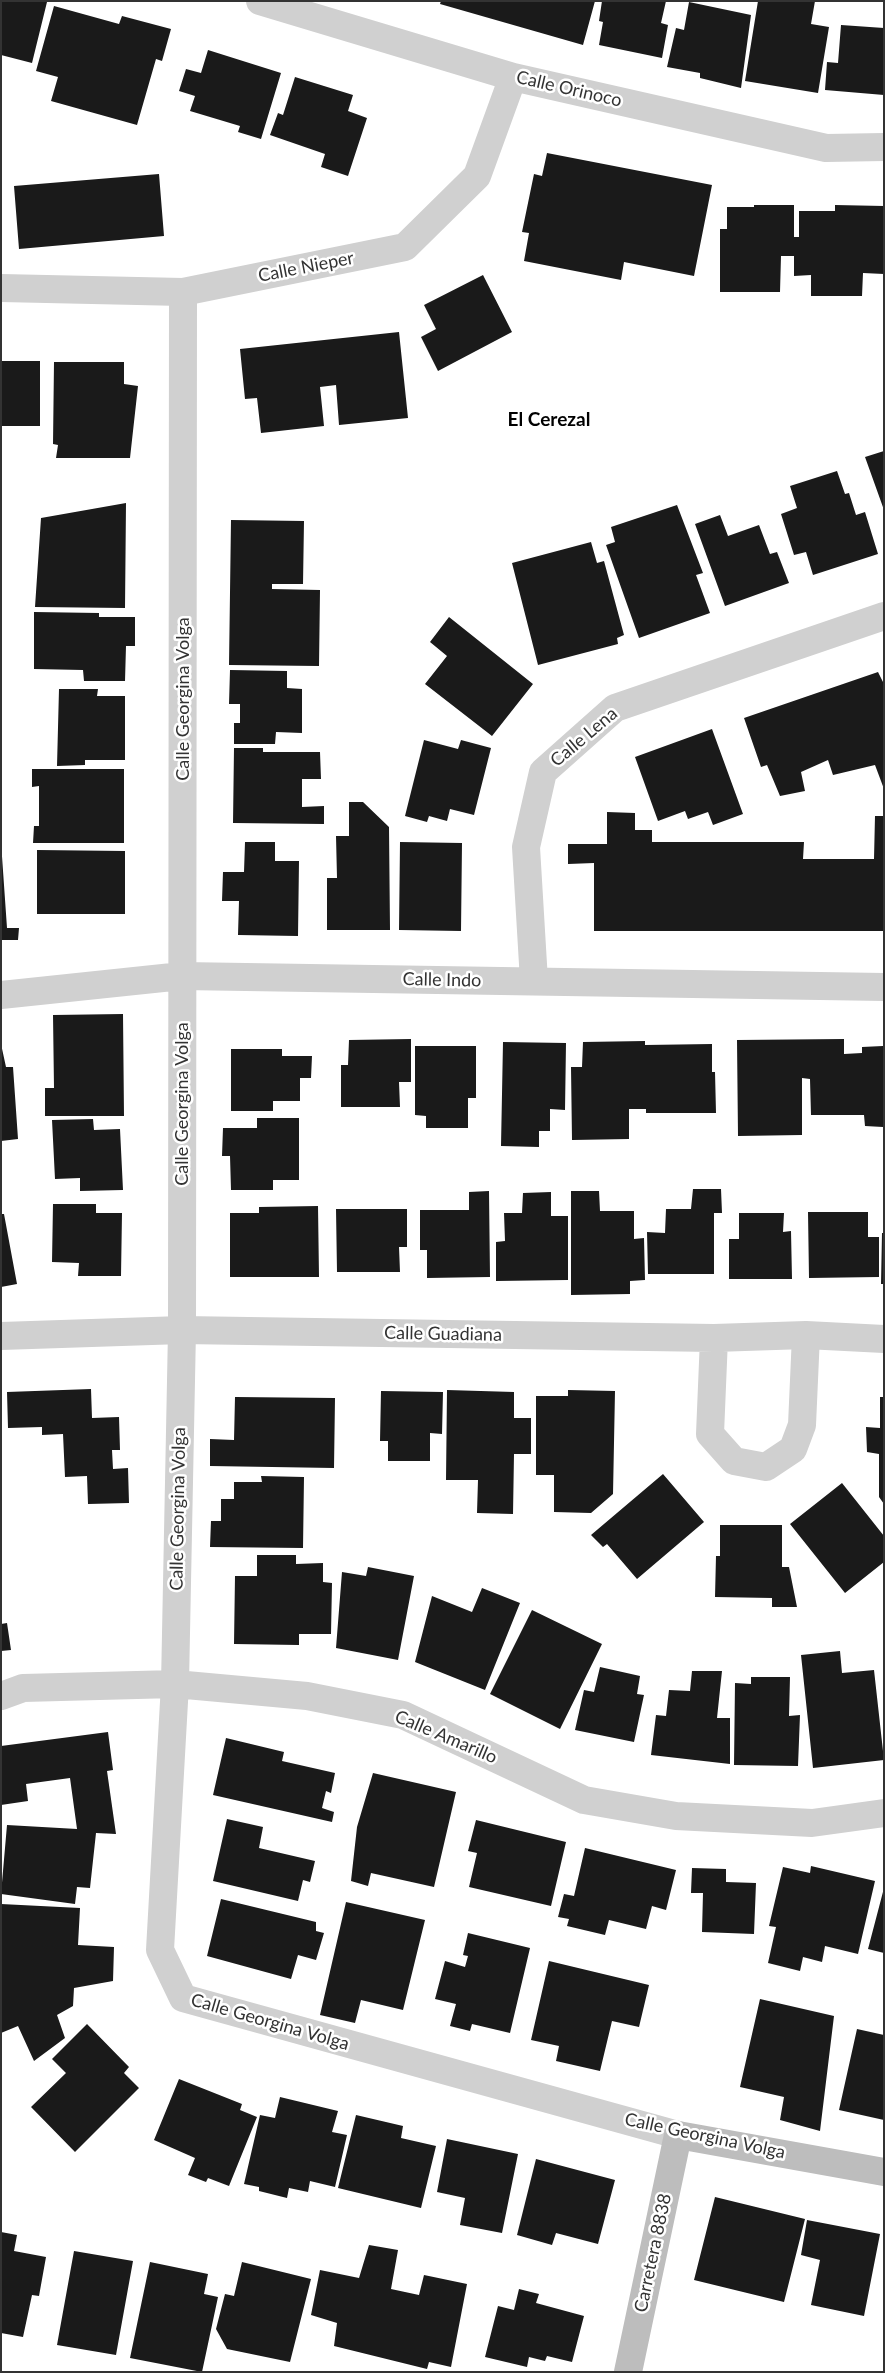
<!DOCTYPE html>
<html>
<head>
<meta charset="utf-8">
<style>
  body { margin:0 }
  #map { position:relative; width:885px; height:2373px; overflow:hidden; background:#fff; font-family:Lato,sans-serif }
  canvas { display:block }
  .frame { position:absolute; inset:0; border:2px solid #333; pointer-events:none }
</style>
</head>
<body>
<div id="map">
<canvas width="885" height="2373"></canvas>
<div class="frame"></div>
</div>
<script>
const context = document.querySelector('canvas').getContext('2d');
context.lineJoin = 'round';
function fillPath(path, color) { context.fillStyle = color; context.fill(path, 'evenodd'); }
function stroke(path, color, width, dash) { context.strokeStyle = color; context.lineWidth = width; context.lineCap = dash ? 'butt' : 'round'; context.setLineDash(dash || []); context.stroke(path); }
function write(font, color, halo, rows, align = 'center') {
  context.font = font + ' Lato,sans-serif'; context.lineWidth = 5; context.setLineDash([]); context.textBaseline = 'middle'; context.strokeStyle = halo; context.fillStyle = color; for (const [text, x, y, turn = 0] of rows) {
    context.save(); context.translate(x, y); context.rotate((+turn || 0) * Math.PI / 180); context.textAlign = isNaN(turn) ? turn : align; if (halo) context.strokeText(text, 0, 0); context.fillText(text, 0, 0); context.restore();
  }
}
fillPath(new Path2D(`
  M1 1 47 2 32 63 1 55Z
  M441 1H595L583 45 440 4Z
  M602 1H666L661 23 668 25 662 58 599 45 603 22 599 21Z
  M758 1H815L811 24 829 27 818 93 745 81Z
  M689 2 751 15 741 88 700 78V73L667 67 676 28 684 30Z
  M54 6 119 24 122 16 171 29 162 61 156 59 137 125 51 101 58 77 36 71Z
  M841 25 884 28V95L825 90 827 62 838 63Z
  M208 50 281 73 261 139 238 132 240 126 190 111 195 96 179 91 186 69 201 73Z
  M295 77 353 95 348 111 367 118 348 176 321 167 325 154 270 135 278 113 283 115Z
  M547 153 712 185 694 276 624 262 621 280 524 261 529 233 522 232 534 174 542 176Z
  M159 174 164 236 19 249 14 186Z
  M754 205H794V237H799V211H835V205L884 206V274L863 273 862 296H811V275L794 276V256H781L780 292H720V229H727V207H754Z
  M483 275 512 332 438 371 421 337 436 329 424 305Z
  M399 332 408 418 339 425 336 385 320 387 324 426 261 433 257 398 245 399 240 349Z
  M1 361H40V426H1Z
  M54 362H124V384L138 386 130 458H56L58 445 53 444Z
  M884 451V510L865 457Z
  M837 471 845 494 849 493 856 515 865 512 878 554 813 575 806 552 794 555 781 514 797 508 790 486Z
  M126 503 125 608 35 607 41 518Z
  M677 505 703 573 696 575 710 613 639 638 606 545 615 542 611 527Z
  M720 515 728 536 759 525 770 554 777 552 789 583 725 606 695 524Z
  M231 520 304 521 303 584H272V589L320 590 319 666 229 665Z
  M591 542 597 563 604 561 624 635 617 638 618 644 538 665 512 563Z
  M34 612 99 613V617H135V646H126L125 681H84L83 670 34 669Z
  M449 617 533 684 492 736 425 684 447 656 430 642Z
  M230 670 287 671V688L302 689V733L276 732 275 744H234V723H240V704H229Z
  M878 672 884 684V789L875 765 833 775 828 760 801 772 805 791 780 796 767 765 761 767 744 718Z
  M59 689H98L97 696H125V760H85V765L57 766Z
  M712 729 743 814 713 825 708 812 688 819 685 811 658 821 635 757Z
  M424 740 458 749 461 740 491 748 474 815 450 809 447 821 429 816 427 822 405 816Z
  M234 748H263V752H320L321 779H302V807L324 806V824L233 823Z
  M32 769H124V843H33L34 826H39V786L32 787Z
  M349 802H363L389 827 390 930H327V878H337L336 836H349Z
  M607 812 635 813V830H652V842H804L803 859H874L875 816H884V931H594V863L568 864V844H607Z
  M1 842 7 928H19L18 940H1Z
  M245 842H275V861H299L298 936 238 935 239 901H222L223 872H244Z
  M400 842 462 843 461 931 399 930Z
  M37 850 125 851V914H37Z
  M123 1014 124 1116H45V1088H54L53 1015Z
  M411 1039V1082H399L400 1107H341V1065H348L349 1040Z
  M844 1039V1054L862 1053V1047L883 1046V1127L865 1126 864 1115H811L810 1079 802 1078V1135L738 1136 737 1040Z
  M645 1041V1045L712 1044V1072H715L716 1113H646V1109H629V1139L572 1140 571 1067H582L583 1042Z
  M503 1042 566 1043 565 1110 550 1109V1131H539V1147L501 1146Z
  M1 1044 6 1067H13L18 1139 1 1141Z
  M415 1046H476V1098H468V1128H426V1116L415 1115Z
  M231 1049H282V1056H312L311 1078H300V1101H273V1111H231Z
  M257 1118H299V1180H273V1190H231L230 1156H222L223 1128H257Z
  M93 1119 94 1130 120 1129 123 1190 80 1191V1178L55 1179 52 1120Z
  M693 1189H721L722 1213H714V1274H648L647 1232 665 1233 666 1209H691Z
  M489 1191 490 1277 427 1278V1250H420V1210H469V1192Z
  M571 1191H599L600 1211H634V1239L644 1238 645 1280 630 1281V1294L571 1295Z
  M551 1192V1216H568V1280L496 1281V1242L505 1241 504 1213H522L523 1193Z
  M53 1204H96V1213H122L121 1276H78L79 1263 52 1262Z
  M318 1206 319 1277H230V1213H259V1207Z
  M336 1209H407V1247H399L400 1272H337Z
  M808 1212H868V1237H879V1277L809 1278Z
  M739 1213H784L783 1232 791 1231 792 1279H729V1239H739Z
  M1 1214H4L17 1284 1 1287Z
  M882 1233H884V1284H881Z
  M91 1389 92 1418 119 1417 120 1450H112L113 1469 128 1468 129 1503 88 1504 87 1476 65 1477 63 1434 42 1435V1427L8 1428 7 1392Z
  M447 1390 514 1392V1418H531V1454H514L513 1514 477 1513 478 1480H446Z
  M568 1390 615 1391 613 1494 591 1513 554 1512V1475H536V1396H568Z
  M381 1391 443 1392 442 1434 430 1433V1461H388V1441H380Z
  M235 1397 335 1398 334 1468 210 1466V1439L234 1440Z
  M880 1397H884V1504L879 1497V1454L867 1452 866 1427 880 1428Z
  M663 1474 704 1522 637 1579 607 1544 603 1547 591 1535Z
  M261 1476 304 1477 303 1548 210 1547 211 1521H221V1499H234V1482H262Z
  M842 1483 884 1536V1562L845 1593 790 1524Z
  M720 1525H782V1567H789L797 1607H772V1598L715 1597 716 1556H720Z
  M257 1555H296V1564L323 1563V1582L332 1583 331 1634H299V1645L234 1644 235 1576H257Z
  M368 1567 414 1576 398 1660 336 1648 342 1572 366 1576Z
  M482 1588 520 1603 485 1690 415 1662 432 1596 472 1612Z
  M532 1610 602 1644 560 1729 490 1694Z
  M7 1623 11 1650 1 1651V1624Z
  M840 1651 842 1673 874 1670 884 1760 813 1768 801 1655Z
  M600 1667 640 1676 637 1694 644 1695 634 1742 575 1730 584 1690 594 1692Z
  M692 1671H722L717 1718H730V1764L651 1755 656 1715 666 1716 669 1690 690 1691Z
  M751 1677H790L789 1716 800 1715 798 1766 734 1765 735 1683 751 1684Z
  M108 1732 113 1770 107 1771 116 1834 96 1833 90 1888 77 1887 75 1904 1 1894 7 1825 77 1829 70 1778 26 1784 28 1801 1 1805V1746Z
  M226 1738 284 1752 282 1761 335 1773 331 1793 326 1791 322 1808 334 1812 332 1822 213 1795Z
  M373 1773 456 1792 434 1887 371 1873 368 1886 351 1881 357 1827Z
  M227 1819 263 1827 259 1848 315 1861 310 1882 303 1880 298 1901 213 1881Z
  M476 1820 566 1842 551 1906 469 1887 477 1853 468 1851Z
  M585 1848 676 1870 666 1910 652 1906 646 1929 609 1920 605 1935 567 1926 569 1919 558 1917 564 1894 574 1896Z
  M811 1866 875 1881 858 1954 825 1946 822 1962 803 1957 800 1971 768 1963 776 1927 769 1926 783 1867 810 1873Z
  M692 1868 726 1869V1882L756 1883 754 1934 702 1932 703 1893H691Z
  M884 1888V1953L868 1949Z
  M221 1899 316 1922V1931L324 1933 316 1960 298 1955 291 1979 207 1956Z
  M346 1902 425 1920 403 2010 361 2000 355 2023 320 2015Z
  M1 1904 80 1908 78 1945 114 1947 113 1981 74 1988 73 2006 57 2015 65 2038 34 2061 18 2026 1 2033Z
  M468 1933 530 1948 510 2033 472 2024 470 2031 450 2026 456 2004 435 1999 445 1961 465 1967 468 1956 463 1955Z
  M549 1961 649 1985 639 2027 612 2021 600 2071 556 2061 559 2046 531 2040Z
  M760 1999 834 2016 820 2131 780 2120 784 2097 740 2087Z
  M87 2024 129 2067 124 2073 139 2088 75 2152 31 2107 66 2073 52 2059Z
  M857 2029 884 2035V2120L839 2110Z
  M179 2079 242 2104 240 2110 257 2117 229 2186 208 2178 206 2182 188 2175 195 2158 154 2140Z
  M280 2097 338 2111 332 2132 347 2135 335 2187 310 2181 308 2192 289 2188 287 2198 259 2191V2187L244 2184 260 2115 275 2118Z
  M356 2115 403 2126 401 2138 436 2146 421 2208 338 2188Z
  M447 2139 518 2154 502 2233 460 2225 465 2198 437 2192Z
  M536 2159 615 2180 598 2244 556 2233 552 2245 517 2235Z
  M715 2197 805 2219 784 2302 694 2280Z
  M807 2220 880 2234 864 2316 811 2305 820 2260 801 2255Z
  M1 2232 17 2235 14 2251 46 2257 39 2296 32 2295 23 2337 1 2333Z
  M369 2245 398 2250 391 2289 419 2295 424 2275 467 2284 451 2367 429 2362 427 2369 334 2346 337 2323 311 2315 320 2270 359 2278Z
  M74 2251 133 2261 116 2355 57 2345Z
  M150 2262 208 2274 204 2294 218 2297 202 2372 130 2358Z
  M242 2262 311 2279 290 2362 227 2349 216 2329 225 2294 234 2296Z
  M519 2289 539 2294 536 2303 584 2316 572 2362 547 2356 545 2361 529 2357 527 2367 485 2357 498 2306 514 2310Z`), '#1a1a1a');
stroke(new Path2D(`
  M260 1 513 77 826 148 884 147
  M1 288 183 292 405 247 477 176 513 77
  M183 292 182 1330 175 1684 160 1950 183 1998 678 2135
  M534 981 526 847 543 772 615 708 884 616
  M1 995 182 976 884 987
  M1 1336 182 1330 714 1338 806 1335 884 1339
  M714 1338 710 1434 734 1461 766 1467 793 1449 802 1425 806 1335
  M1 1696 23 1688 175 1684 307 1696 403 1715 584 1800 676 1816 812 1823 884 1813`), '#d0d0d0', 28);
stroke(new Path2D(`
  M628 2372 678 2135 884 2172`), '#bdbdbd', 28);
write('18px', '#333', '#fff', [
  ["Calle Orinoco",569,89,13],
  ["Calle Nieper",306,267,-11],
  ["Calle Georgina Volga",183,699,-90],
  ["Calle Lena",584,737,-40],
  ["Calle Indo",442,980,1],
  ["Calle Georgina Volga",182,1104,-90],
  ["Calle Guadiana",443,1334,1],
  ["Calle Georgina Volga",178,1509,-89],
  ["Calle Amarillo",446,1737,23],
  ["Calle Georgina Volga",270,2022,16],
  ["Calle Georgina Volga",705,2136,12],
  ["Carretera 8838",653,2253,-78]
]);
write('bold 19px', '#000', '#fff', [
  ["El Cerezal",549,420]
]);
</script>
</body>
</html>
